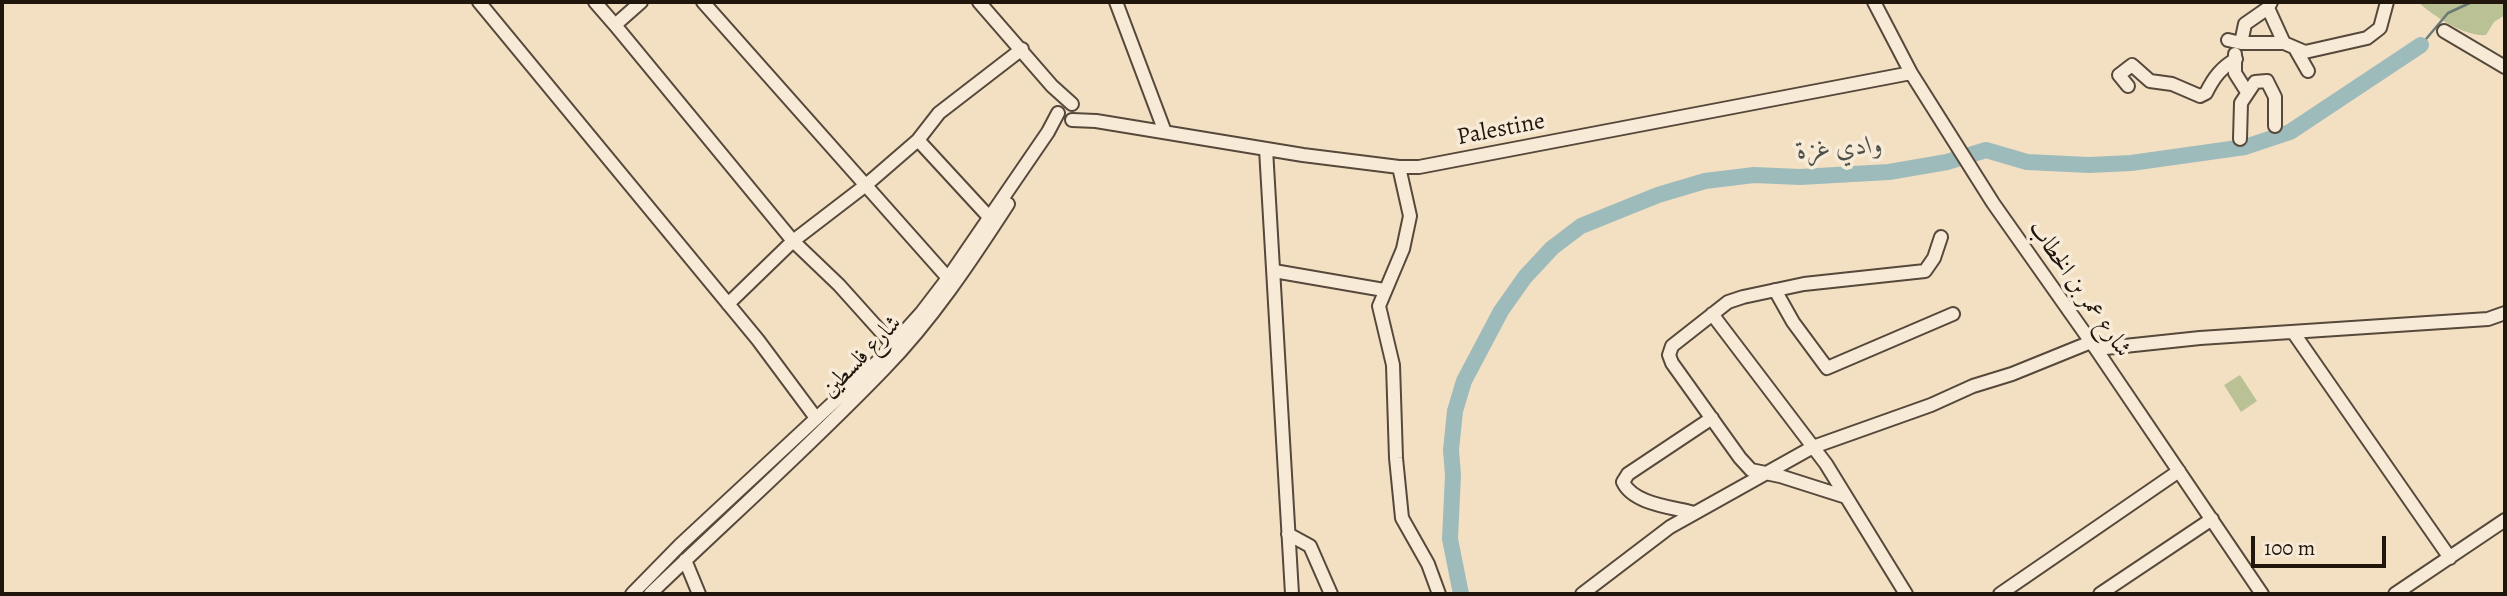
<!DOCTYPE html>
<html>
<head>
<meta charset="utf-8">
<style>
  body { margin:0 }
  #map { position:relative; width:2507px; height:596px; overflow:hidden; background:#f3e0c3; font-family:Alegreya,serif }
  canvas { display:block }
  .frame { position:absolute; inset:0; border:4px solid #21160c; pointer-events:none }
  .scale { position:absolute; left:2251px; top:536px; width:135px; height:32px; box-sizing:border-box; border:4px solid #21160c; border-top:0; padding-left:9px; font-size:21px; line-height:24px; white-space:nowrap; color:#21160c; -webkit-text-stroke:5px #f7ebd8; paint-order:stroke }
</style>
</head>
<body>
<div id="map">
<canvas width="2507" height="596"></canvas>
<div class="frame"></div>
<div class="scale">100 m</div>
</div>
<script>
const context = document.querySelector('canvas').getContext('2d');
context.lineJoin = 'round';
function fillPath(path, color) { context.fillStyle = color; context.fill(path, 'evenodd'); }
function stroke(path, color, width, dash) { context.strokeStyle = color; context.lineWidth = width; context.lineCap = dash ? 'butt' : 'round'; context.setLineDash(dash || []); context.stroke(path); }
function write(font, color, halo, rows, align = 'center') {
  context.font = font + ' Alegreya,Amiri,serif'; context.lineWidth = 7; context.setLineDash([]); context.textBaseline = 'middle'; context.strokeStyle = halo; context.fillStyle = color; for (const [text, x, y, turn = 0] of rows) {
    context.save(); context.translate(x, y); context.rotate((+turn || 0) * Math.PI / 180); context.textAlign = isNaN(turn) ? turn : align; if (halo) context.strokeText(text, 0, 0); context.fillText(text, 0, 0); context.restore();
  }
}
fillPath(new Path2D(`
  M2418 2H2505V15L2494 22 2486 35C2465 37 2433 16 2418 2Z
  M2240 375 2257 401 2241 412 2224 385Z`), '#bac295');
stroke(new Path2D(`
  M2421 45 2448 13 2472 2`), '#6b7975', 2.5);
stroke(new Path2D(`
  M1461 594 1450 539 1453 475 1451 450 1455 411 1464 381 1501 311 1525 277 1552 248 1581 226 1658 195 1705 181 1754 175 1800 177 1889 172 1947 162 1986 150 2027 162 2089 165 2131 163 2245 147 2290 132 2421 45`), '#9dbbbb', 16);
const minor = new Path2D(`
  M479 2 758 340 816 418
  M595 2 615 25
  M641 2 615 25 793 241 839 285 892 344
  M703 2 948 278
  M979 2 1052 86 1072 104
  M1116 2 1165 132
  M1874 2 1911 73 1993 203 2096 349 2262 594
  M2268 8 2284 43 2305 52 2367 38 2380 28 2387 2
  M2444 31 2505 67
  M2228 40 2241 43H2284
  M2241 43 2245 24 2268 8 2271 2
  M2296 50 2308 71
  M2235 54V73L2247 92
  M2128 86 2119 75 2132 65 2150 81 2172 84 2200 96 2206 93C2214 77 2221 68 2236 59
  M1072 120 1096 121 1303 155 1399 167H1419L1911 73
  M2240 139 2241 103 2255 82 2267 81 2275 97V126
  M918 140 989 217
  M1266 149 1292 594
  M1399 167 1410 216 1403 249 1379 306 1393 365 1396 458 1402 518 1428 564 1439 594
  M1274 271 1384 290
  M1775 290 1793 322 1827 368 1953 314
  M728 304 793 241 866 185 918 140 939 113 1022 49
  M1712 314 1826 464 1906 594
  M2293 332 2450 558
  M2096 349 2200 338 2488 319 2505 313
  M1846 497 1780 476 1751 470 1740 458 1672 363 1669 355 1672 346 1728 302 1743 297 1804 284 1925 271 1934 258 1941 237
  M1694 513C1672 507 1633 504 1623 482L1628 474 1712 418
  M1288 534 1310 546 1331 594
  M685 560 699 594
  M632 594 680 545 878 361 922 312 948 278 1048 132 1058 113
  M650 594C728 519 809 447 884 369 932 320 971 261 1008 204
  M1582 594 1670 527 1813 447 1931 405 1973 386 2012 374 2091 342
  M2000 594 2179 471
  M2100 594 2212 519
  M2395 594 2505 520`);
stroke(minor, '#56483a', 16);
stroke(minor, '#f7ebd8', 12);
write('24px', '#21160c', '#f7ebd8', [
  ["Palestine",1501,130,-11],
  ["شارع عمر بن الخطاب",2079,289,55],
  ["شارع فلسطين",862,357,-46]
]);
write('italic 26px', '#4c5049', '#f7ebd8', [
  ["وادي غزة",1840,149,-4]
]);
</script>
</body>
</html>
